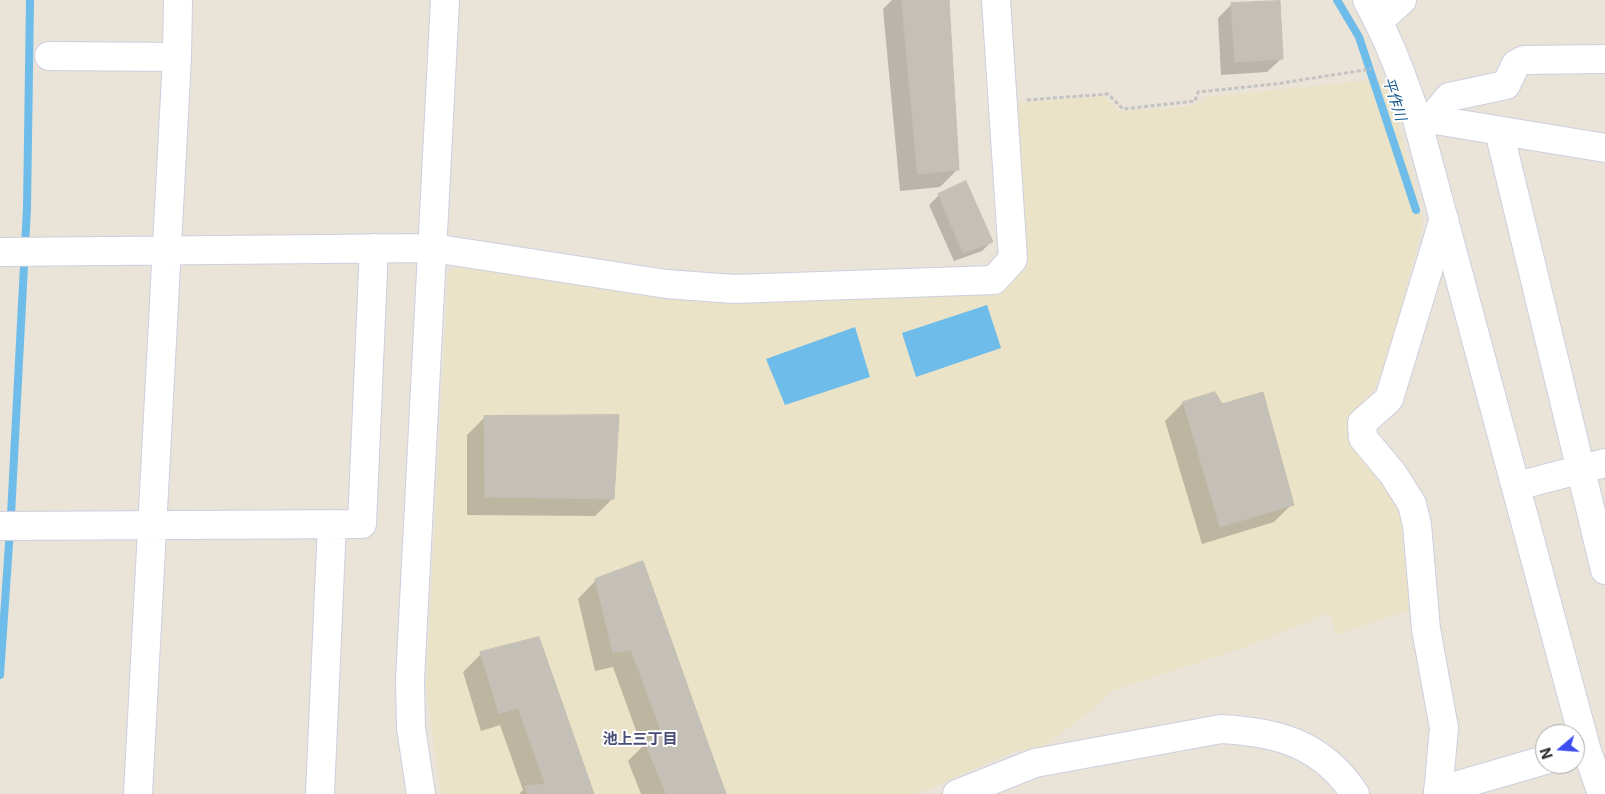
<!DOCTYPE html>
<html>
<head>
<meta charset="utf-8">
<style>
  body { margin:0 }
  #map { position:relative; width:1605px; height:794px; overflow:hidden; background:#e9e3d8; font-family:Inter,sans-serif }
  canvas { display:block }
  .north { position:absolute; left:1535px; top:724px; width:50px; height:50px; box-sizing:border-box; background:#fff; border:1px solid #a9a9a9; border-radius:50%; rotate:252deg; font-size:14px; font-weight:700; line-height:20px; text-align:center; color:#272727 }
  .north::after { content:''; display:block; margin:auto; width:18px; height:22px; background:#3c4cf2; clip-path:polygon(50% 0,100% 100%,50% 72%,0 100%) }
</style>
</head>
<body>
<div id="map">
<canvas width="1605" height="794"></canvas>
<div class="north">N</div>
</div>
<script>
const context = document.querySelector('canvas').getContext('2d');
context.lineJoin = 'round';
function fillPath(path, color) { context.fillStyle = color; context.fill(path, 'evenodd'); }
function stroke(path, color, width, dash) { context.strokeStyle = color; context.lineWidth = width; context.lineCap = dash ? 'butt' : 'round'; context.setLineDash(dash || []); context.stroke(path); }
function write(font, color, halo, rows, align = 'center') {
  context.font = font + ' Inter,"Noto Sans JP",sans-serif'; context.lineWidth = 4; context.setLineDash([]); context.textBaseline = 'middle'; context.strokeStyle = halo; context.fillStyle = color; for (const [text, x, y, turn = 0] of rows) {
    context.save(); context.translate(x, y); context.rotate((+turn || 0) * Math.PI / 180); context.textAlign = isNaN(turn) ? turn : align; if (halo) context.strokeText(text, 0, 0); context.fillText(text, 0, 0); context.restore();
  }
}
fillPath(new Path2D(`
  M1381 79 1395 109 1423 222 1390 352 1375 389 1346 429 1364 446 1362 459 1378 475 1400 514 1410 610 1336 635 1329 613 1246 647 1112 691 1088 713 1039 750H1017L917 794H441L426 688 448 273 458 266 718 292 1012 284 1023 264 1013 103 1104 96 1120 111 1193 106 1207 97Z`), '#ebe3c8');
fillPath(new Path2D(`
  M987 305 1001 348 916 377 902 333Z
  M855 327 870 377 785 405 766 359Z`), '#6dbce9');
fillPath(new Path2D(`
  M892 0H947L958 169 940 187 900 191 883 9Z
  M1232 4 1282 58 1267 72 1221 75 1218 18Z
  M939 195 991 242 982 251 954 261 929 205Z
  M1183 403 1292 504 1274 522 1202 544 1165 421Z
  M485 417 613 498 595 516 467 515V435Z
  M596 580 725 794H641L628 761 642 747 613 667 595 671 578 599Z
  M481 654 592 794H519L523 790 500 725 481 731 463 672Z`), '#0003');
stroke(new Path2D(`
  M1337 0 1359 37 1416 210
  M0 675 11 515 27 208 30 0`), '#6dbce9', 8);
const building = new Path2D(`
  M902 0H949L959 170 918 174Z
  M1280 1 1283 59 1235 62 1231 3Z
  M966 181 993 242 963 253 938 194Z
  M1215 392 1222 404 1263 392 1294 505 1220 527 1183 402Z
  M619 415 614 499 485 497 484 416Z
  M643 561 726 794H666L645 742 662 734 631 650 613 653 595 579Z
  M539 637 594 794H528L525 786 545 784 518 708 499 714 480 652Z`);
fillPath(building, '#c4c0b8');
stroke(building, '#c4bfb2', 1);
const minor = new Path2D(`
  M1367 0C1388 37 1402 76 1416 116L1586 748 1602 794
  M1379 21 1402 0
  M49 56 177 57
  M1417 117 1605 148
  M1431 119 1449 97 1506 85 1516 64 1524 60 1605 59
  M1499 131 1605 570
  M0 252 433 248 666 284 734 289 994 280 1013 259 996 0
  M1517 486 1605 463
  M0 526 362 524 374 248
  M1438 791 1545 760
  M138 794 177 57 178 0
  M320 794 332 524
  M421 794 411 728 410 680 445 0
  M957 794 1035 763 1221 729C1278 732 1322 744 1355 794
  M1438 794 1444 728 1426 629 1417 525 1412 504 1393 474 1363 438 1362 423 1389 399 1444 218`);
stroke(minor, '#cecfe0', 30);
stroke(new Path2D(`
  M1027 100 1108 94 1123 109 1195 101 1198 92 1275 84 1371 69`), '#c3c3c3', 3, [4, 2.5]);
stroke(minor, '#fff', 28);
write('italic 15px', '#12588f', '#fff', [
  ["平作川",1394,99,72]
]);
write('bold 15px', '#494d75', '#fff', [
  ["池上三丁目",640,739]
]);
</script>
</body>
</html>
